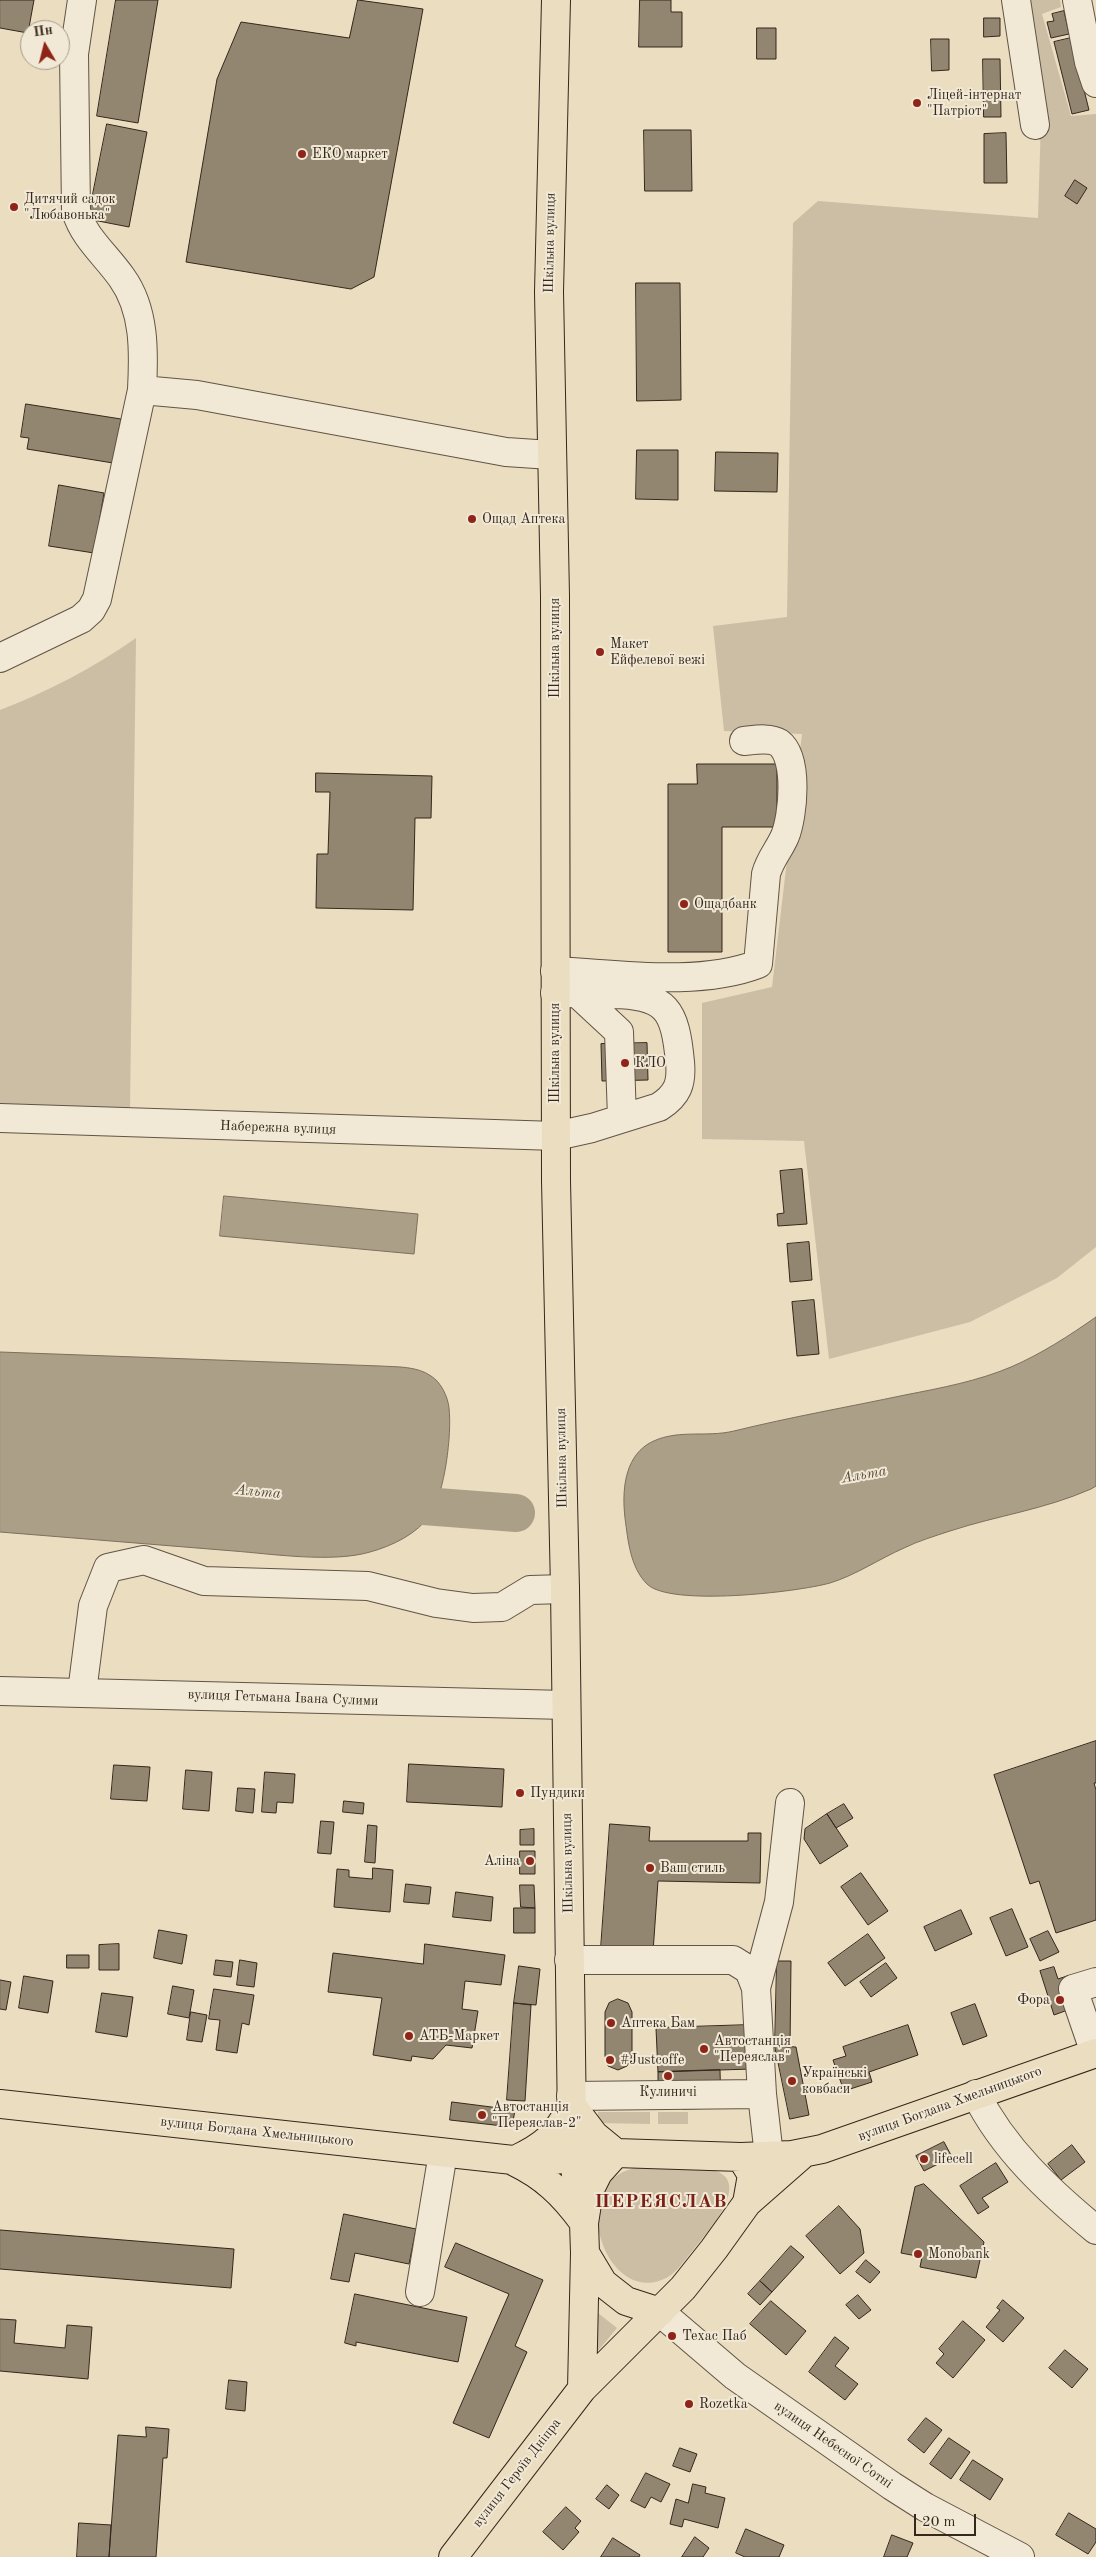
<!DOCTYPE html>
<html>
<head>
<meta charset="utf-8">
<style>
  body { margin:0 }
  #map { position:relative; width:1096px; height:2557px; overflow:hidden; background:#eaddc0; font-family:"Old Standard TT",serif }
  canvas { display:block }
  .north { position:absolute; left:20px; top:20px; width:50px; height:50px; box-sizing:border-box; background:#f1e9d6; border:1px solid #a69b8c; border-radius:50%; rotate:352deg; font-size:14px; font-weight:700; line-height:20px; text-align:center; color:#35271c }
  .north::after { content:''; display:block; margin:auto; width:18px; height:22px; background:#8f2418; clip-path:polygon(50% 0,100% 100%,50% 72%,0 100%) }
  .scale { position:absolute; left:914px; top:2514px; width:62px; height:22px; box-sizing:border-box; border:2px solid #35271c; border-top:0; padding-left:6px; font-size:15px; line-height:18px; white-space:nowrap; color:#35271c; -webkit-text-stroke:4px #f1e9d6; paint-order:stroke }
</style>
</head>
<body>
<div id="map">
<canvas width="1096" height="2557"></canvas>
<div class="north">Пн</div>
<div class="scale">20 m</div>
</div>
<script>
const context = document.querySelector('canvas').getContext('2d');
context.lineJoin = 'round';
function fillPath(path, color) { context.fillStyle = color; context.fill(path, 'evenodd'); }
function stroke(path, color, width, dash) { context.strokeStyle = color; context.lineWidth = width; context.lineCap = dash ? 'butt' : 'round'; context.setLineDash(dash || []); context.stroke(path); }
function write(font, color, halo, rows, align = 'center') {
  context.font = font + ' "Old Standard TT",serif'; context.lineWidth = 4; context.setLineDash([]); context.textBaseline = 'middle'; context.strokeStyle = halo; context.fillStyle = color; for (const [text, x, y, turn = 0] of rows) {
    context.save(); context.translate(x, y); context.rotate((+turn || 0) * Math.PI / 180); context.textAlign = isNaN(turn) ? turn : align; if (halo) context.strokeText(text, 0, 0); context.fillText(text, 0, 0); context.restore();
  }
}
fillPath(new Path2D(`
  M1023 0H1060L1061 7 1042 14 1071 116 1096 114V1247L1057 1278 970 1322 829 1359 804 1141 702 1139V1003L772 987 802 734 724 731 713 626 787 617 793 223 818 201 1038 218 1041 119Z
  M136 638 130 1110 0 1107V710C49 691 93 668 136 638Z
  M598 2112H650V2124L598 2123Z
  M658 2112H688V2124H658Z
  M640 2167C660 2168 693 2165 712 2170 755 2180 706 2234 694 2249 686 2258 678 2271 668 2277 606 2312 561 2178 640 2167Z
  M598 2313 617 2328 597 2352Z`), '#cbbea4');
const water = new Path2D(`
  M224 1196 418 1214 414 1254 220 1236Z
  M1096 1317V1486L1091 1489C1043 1510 999 1515 950 1531 935 1536 918 1541 904 1548 879 1559 856 1575 830 1583 798 1592 670 1607 647 1584 630 1567 628 1540 625 1518 622 1492 624 1459 648 1444 675 1428 705 1438 734 1431 791 1417 848 1407 905 1395 941 1388 978 1381 1011 1367 1041 1354 1069 1336 1096 1317Z
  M0 1352 380 1366C397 1367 417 1366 431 1376 441 1382 448 1397 449 1408 452 1434 445 1493 430 1515 417 1534 392 1546 370 1552 333 1563 272 1554 234 1551 156 1545 78 1538 0 1532Z`);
fillPath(water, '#ac9f88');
stroke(water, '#7c6f5d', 1);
stroke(new Path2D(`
  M384 1503 516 1513`), '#ac9f88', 38);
const building = new Path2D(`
  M0 0H34L28 33 0 28Z
  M116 0H158L138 123 97 116Z
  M358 0 423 9 374 277 351 289 186 262 217 79 241 22 349 38Z
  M640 0H671V12H682V47H639Z
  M1064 11 1069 34 1051 38 1047 22 1054 21 1052 14Z
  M984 18H1000V36L984 37Z
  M757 28H776V59H757Z
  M1071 38 1089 110 1072 114 1054 42Z
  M931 39H949V70L932 71Z
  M983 59H1000L1001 117H984Z
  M107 124 147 132 129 227 88 219Z
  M644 130H691L692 191H645Z
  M1006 133 1007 183H984V134Z
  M1075 180 1087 188 1077 204 1065 196Z
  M636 283H680L681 400 637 401Z
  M26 404 121 419 113 463 27 449 29 438 21 437Z
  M637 450H678V500L636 499Z
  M716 452 778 453 777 492 715 491Z
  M59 485 104 493 94 553 49 546Z
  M697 764H777V827H722V952H668V784H697Z
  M316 773 432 776 431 818H415L413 910 316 908 317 854H328L330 792H316Z
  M647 1043 648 1080 602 1081 601 1044Z
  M802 1169 807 1224 778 1226 777 1214 784 1213 780 1171Z
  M809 1242 812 1280 790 1282 787 1244Z
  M814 1300 819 1354 797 1356 792 1302Z
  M1096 1741V1783H1094L1096 1790V1920L1056 1933 1039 1881 1030 1884 994 1775Z
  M409 1764 504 1769 502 1807 407 1802Z
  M114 1765 150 1767 147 1801 111 1799Z
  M186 1770 212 1772 209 1811 183 1809Z
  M265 1772 295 1774 293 1803 277 1802 276 1813 262 1812Z
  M238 1788 255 1789 253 1813 236 1811Z
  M344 1801 364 1803 363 1814 343 1812Z
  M844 1804 853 1818 836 1828 827 1814Z
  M827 1814 848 1846 820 1864 804 1839 805 1829Z
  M321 1821 334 1822 331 1854 318 1853Z
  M610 1824 650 1827 649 1841H748V1833H761L760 1883 658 1881 653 1952 601 1948Z
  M368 1825 377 1826 375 1863 365 1862Z
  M534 1829V1845H520V1830Z
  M520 1851H535V1874H520Z
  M373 1868 393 1870 390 1912 334 1907 337 1869 349 1870V1877L372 1879Z
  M861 1873 888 1911 868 1925 841 1887Z
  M406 1884 431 1887 429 1904 404 1902Z
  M520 1885H534L535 1908 521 1907Z
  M456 1892 493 1897 491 1921 453 1917Z
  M514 1908H535V1933H514Z
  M1012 1909 1028 1947 1006 1956 990 1918Z
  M961 1910 972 1934 935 1951 924 1927Z
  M159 1930 187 1935 182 1964 154 1958Z
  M1048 1931 1059 1952 1040 1961 1030 1939Z
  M868 1934 885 1958 845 1986 828 1963Z
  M119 1944V1970H99V1945Z
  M425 1944 505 1955 501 1985 465 1981 462 2009 478 2011 472 2048 446 2045 433 2059 412 2056 411 2061 373 2055 382 1998 328 1992 333 1953 423 1964Z
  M67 1955H89V1968H67Z
  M216 1960 233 1962 231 1977 214 1975Z
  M240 1960 257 1963 254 1987 237 1985Z
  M777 1961H791L790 2047 775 2046Z
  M886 1963 897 1978 871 1997 860 1982Z
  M519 1966 540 1969 536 2005 514 2003Z
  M1054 1967 1058 1979 1067 1976 1076 2007 1054 2015 1040 1971Z
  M24 1976 53 1981 48 2013 19 2008Z
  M0 1980 11 1982 6 2010 0 2009Z
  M173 1986 194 1990 189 2018 168 2014Z
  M214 1989 254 1995 249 2025 242 2023 237 2053 216 2050 220 2020 209 2019Z
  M102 1993 133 1997 127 2037 96 2032Z
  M618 1999 628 2003 632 2012V2057L627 2066 618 2070 608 2066 605 2056V2012L609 2003Z
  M514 2003 531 2005 525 2101 507 2100Z
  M975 2004 987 2036 963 2045 951 2013Z
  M191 2012 207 2015 202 2042 187 2040Z
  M749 2025 751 2069 658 2072 656 2028Z
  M908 2025 918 2055 869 2072 872 2082 844 2091 833 2060 846 2056 843 2047Z
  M775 2046 796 2047 809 2115 790 2119Z
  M720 2070 721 2108 683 2109V2086L658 2087V2072Z
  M452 2102 515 2110 512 2127 450 2120Z
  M944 2142 952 2157 924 2171 916 2156Z
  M1072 2145 1085 2162 1061 2180 1048 2164Z
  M996 2163 1008 2182 982 2198 989 2207 978 2214 960 2186Z
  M924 2184 984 2242 976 2278 920 2267 922 2257 901 2253 915 2187Z
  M839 2206 860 2229 864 2253 840 2274 806 2236Z
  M344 2214 416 2229 409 2264 355 2253 349 2282 331 2279Z
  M0 2230 234 2249 231 2288 0 2269Z
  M456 2243 543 2280 515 2346 527 2352 489 2438 453 2423 509 2294 445 2267Z
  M791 2246 804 2257 772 2292 760 2281Z
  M866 2260 880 2272 870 2283 856 2272Z
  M760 2281 772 2292 760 2305 748 2294Z
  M355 2294 467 2317 458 2362 356 2342V2346L345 2343Z
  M858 2295 871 2310 859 2319 846 2305Z
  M1003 2300 1024 2318 1003 2342 986 2327 1000 2310 997 2308Z
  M771 2301 806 2331 786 2355 750 2324Z
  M0 2319 16 2320 14 2343 65 2348 67 2325 92 2327 88 2379 0 2371Z
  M963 2321 985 2340 953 2378 936 2363 944 2354 939 2349Z
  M835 2337 849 2348 835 2366 858 2384 845 2400 809 2372Z
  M1065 2350 1088 2369 1072 2388 1049 2368Z
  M229 2380 247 2382 245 2411 226 2409Z
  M926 2418 942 2430 924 2453 908 2440Z
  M146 2427 169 2429 167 2458H163L156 2557H109L118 2435 146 2437Z
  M949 2438 970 2452 951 2479 930 2464Z
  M680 2448 697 2454 690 2472 673 2466Z
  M973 2460 1003 2479 990 2500 960 2480Z
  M646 2473 670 2484 661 2502 651 2497 645 2508 631 2501Z
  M693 2484 706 2487 705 2493 725 2498 718 2528 684 2519 682 2527 670 2524 676 2499 688 2503Z
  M607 2485 619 2495 609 2509 596 2499Z
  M566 2507 581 2521 575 2528 579 2532 563 2550 543 2532Z
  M1069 2513 1096 2529V2542L1088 2554 1056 2535Z
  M79 2523 111 2525 109 2557H77Z
  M746 2529 784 2545 779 2557H745L736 2553Z
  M892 2535 913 2543 907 2557H884Z
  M695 2537 709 2548 703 2557H682Z
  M613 2538 640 2555 639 2557H601Z`);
fillPath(building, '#938671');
stroke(building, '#35271c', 1);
const minor = new Path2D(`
  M82 0 74 54 76 211C84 238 106 255 122 278 145 310 144 352 142 390
  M1016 0 1035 125
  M1077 0 1089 62 1096 83
  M0 658 81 619 91 610 97 599 142 390 197 395 506 452 551 455
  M555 971C618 974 698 987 758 964L766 874C770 859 779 850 785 836 793 816 799 758 779 743 770 737 754 740 744 741
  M577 993 619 1032 622 1118
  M0 1118 556 1136 592 1128 659 1107C678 1095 682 1083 680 1062 675 1010 667 995 613 994 594 994 574 993 555 993
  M0 1691 566 1705
  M82 1692 93 1606 108 1568 144 1560 204 1581 368 1586 436 1603 473 1608 502 1607 530 1590 565 1589
  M569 1960H733L749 1970 756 1988 762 2094 769 2156
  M756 1988 779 1902 790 1803
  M1095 2053 1073 1989 1096 1982
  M976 2094C1003 2149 1050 2192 1096 2230
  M571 2096 762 2094
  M420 2292 443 2153
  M660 2312 735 2376 892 2486 925 2507 1020 2557`);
const major = new Path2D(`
  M556 0 549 292 555 596 556 1181 565 1589 572 2128 576 2176 584 2223
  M0 2104 513 2160H552L593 2156
  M572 2106 594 2135 616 2153
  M741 2157 792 2155 822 2149 1096 2053
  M515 2160C545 2146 556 2136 572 2106
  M515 2162C544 2176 563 2194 582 2220
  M747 2203 804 2153
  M582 2389 585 2253
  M453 2557 582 2389 683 2288 714 2249 747 2203 752 2175 741 2157 616 2153 598 2173 589 2191 584 2223 585 2253 603 2283 626 2301 660 2312`);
stroke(minor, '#625445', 30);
stroke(major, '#35271c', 30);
stroke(minor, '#f1e9d6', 28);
stroke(major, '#eaddc0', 28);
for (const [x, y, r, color] of [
  [917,103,5,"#8f2418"],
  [302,154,5,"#8f2418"],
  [14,207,5,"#8f2418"],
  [472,519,5,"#8f2418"],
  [600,652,5,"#8f2418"],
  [684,904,5,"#8f2418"],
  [625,1063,5,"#8f2418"],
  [520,1793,5,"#8f2418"],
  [530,1861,5,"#8f2418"],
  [650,1868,5,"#8f2418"],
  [1060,2000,5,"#8f2418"],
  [611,2023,5,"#8f2418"],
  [409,2036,5,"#8f2418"],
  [704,2049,5,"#8f2418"],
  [610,2060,5,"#8f2418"],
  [668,2076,5,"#8f2418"],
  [792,2081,5,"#8f2418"],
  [482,2115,5,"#8f2418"],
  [924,2159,5,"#8f2418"],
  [918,2254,5,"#8f2418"],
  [672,2336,5,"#8f2418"],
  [689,2404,5,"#8f2418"]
]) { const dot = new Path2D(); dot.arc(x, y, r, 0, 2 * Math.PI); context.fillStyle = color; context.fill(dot); stroke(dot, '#f1e9d6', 2); }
write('14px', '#35271c', '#f1e9d6', [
  ["Ліцей-інтернат",927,95],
  ["\"Патріот\"",927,111],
  ["ЕКО маркет",312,154],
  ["Дитячий садок",24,199],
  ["\"Любавонька\"",24,215],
  ["Ощад Аптека",482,519],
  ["Макет",610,644],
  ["Ейфелевої вежі",610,660],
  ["Ощадбанк",694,904],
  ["КЛО",635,1063],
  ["Пундики",530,1793],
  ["Аліна",520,1861,"right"],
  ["Ваш стиль",660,1868],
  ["Фора",1050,2000,"right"],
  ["Аптека Бам",621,2023],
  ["АТБ-Маркет",419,2036],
  ["Автостанція",714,2041],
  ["\"Переяслав\"",714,2057],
  ["#Justcoffe",620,2060],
  ["Українські",802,2073],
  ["ковбаси",802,2089],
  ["Кулиничі",668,2092,"center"],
  ["Автостанція",492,2107],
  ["\"Переяслав-2\"",492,2123],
  ["lifecell",934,2159],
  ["Monobank",928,2254],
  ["Техас Паб",682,2336],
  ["Rozetka",699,2404]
], 'left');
write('14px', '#35271c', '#f1e9d6', [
  ["Шкільна вулиця",550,243,-89],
  ["Шкільна вулиця",555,648,-90],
  ["Шкільна вулиця",555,1053,-90],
  ["Набережна вулиця",278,1128,2],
  ["Шкільна вулиця",562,1458,-91],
  ["вулиця Гетьмана Івана Сулими",283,1698,2],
  ["Шкільна вулиця",568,1863,-91],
  ["вулиця Богдана Хмельницького",950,2104,-20],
  ["вулиця Богдана Хмельницького",257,2132,6],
  ["вулиця Небесної Сотні",833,2445,35],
  ["вулиця Героїв Дніпра",517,2473,-52]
]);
write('italic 15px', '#594b3c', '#f1e9d6', [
  ["Альта",864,1475,-10],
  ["Альта",258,1492,5]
]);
context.letterSpacing = '1px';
write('bold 19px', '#7a1f14', '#f1e9d6', [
  ["ПЕРЕЯСЛАВ",661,2202]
]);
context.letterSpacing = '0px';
</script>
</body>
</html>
